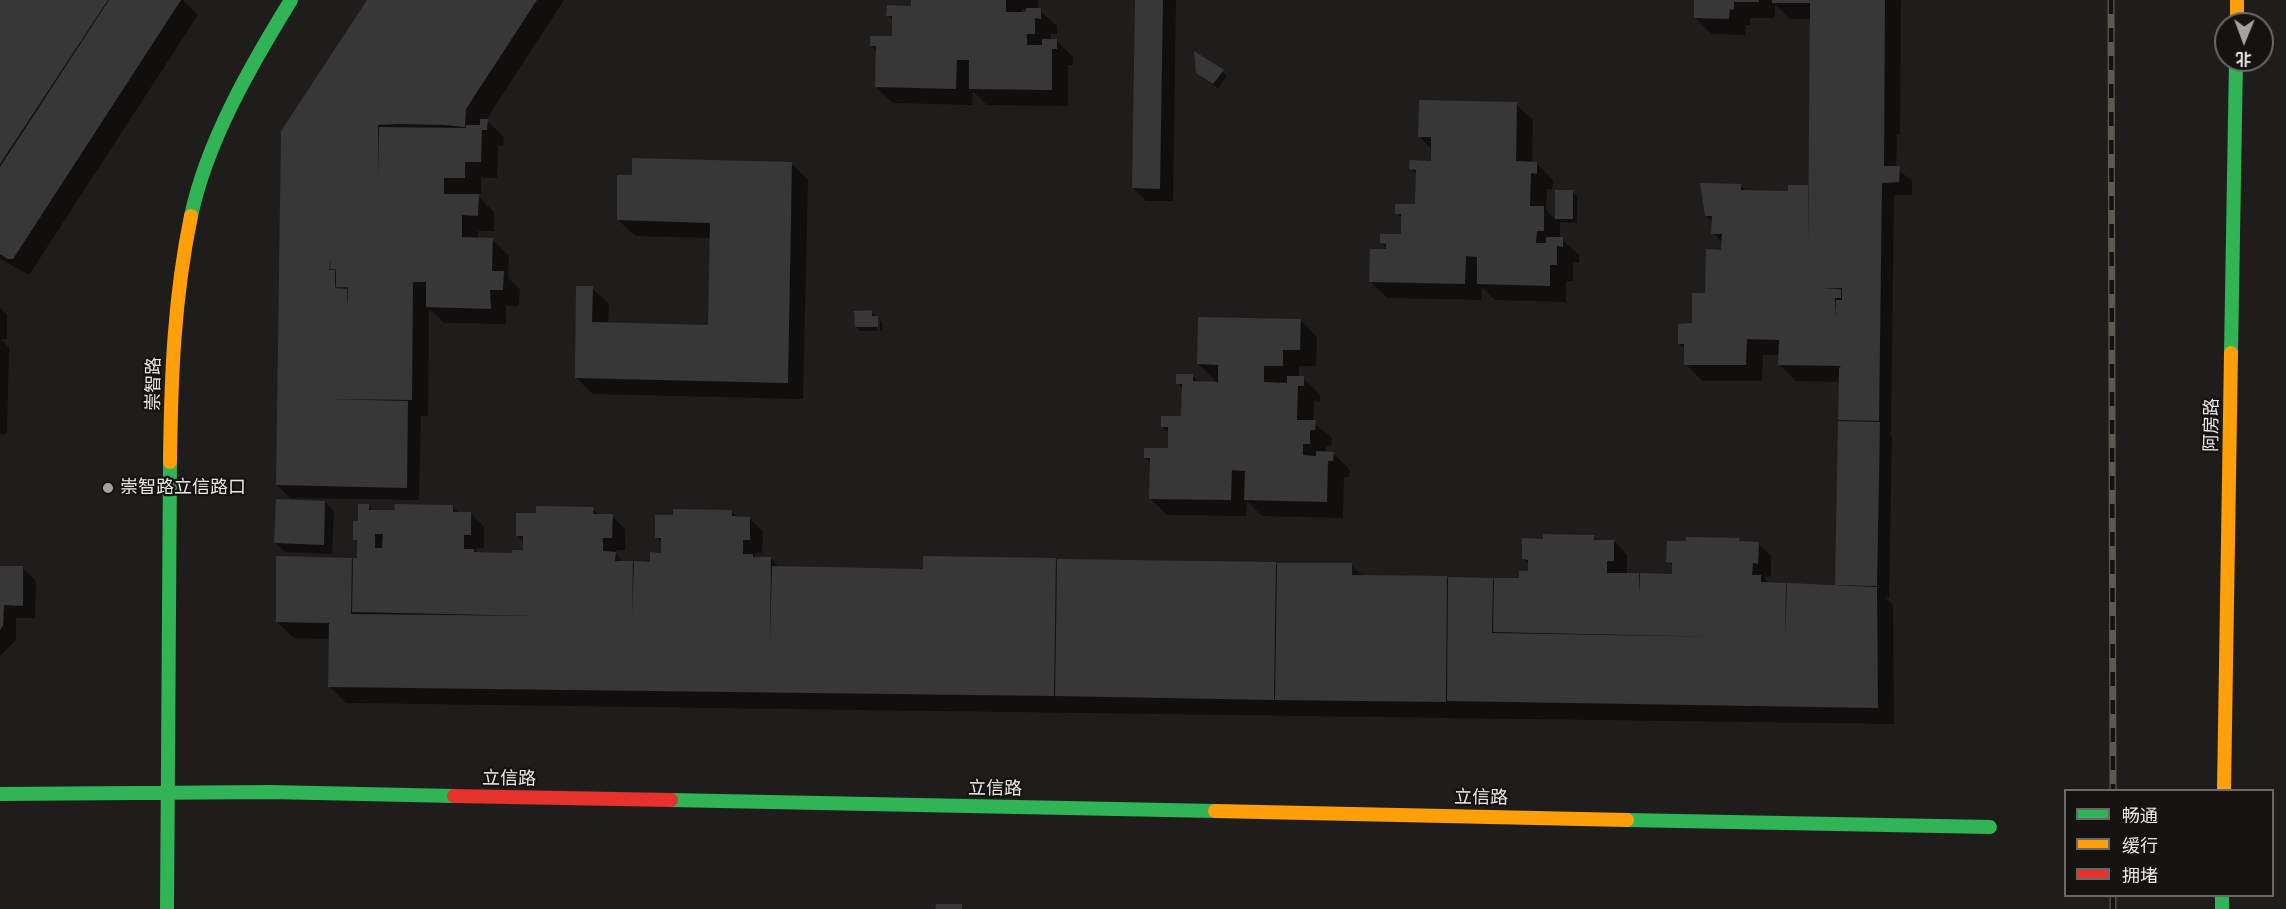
<!DOCTYPE html>
<html>
<head>
<meta charset="utf-8">
<style>
  body { margin:0 }
  #map { position:relative; width:2286px; height:909px; overflow:hidden; background:#1e1d1c; font-family:Rubik,"Noto Sans SC",sans-serif }
  canvas { display:block }
  .legend { position:absolute; left:2064px; top:789px; width:210px; height:108px; box-sizing:border-box; background:#151312; border:2px solid #6b6968; margin:0; padding:8px 10px; list-style:none; font-size:18px; color:#eceae9 }
  .legend li { display:flex; align-items:center; gap:12px; height:30px }
  .legend b { width:30px; border:2px solid #6b6968 }
  .north { position:absolute; left:2214px; top:12px; width:60px; height:60px; box-sizing:border-box; background:#151312; border:2px solid #6b6968; border-radius:50%; rotate:181deg; font-size:16px; font-weight:700; line-height:24px; text-align:center; color:#eceae9 }
  .north::after { content:''; display:block; margin:auto; width:21px; height:27px; background:#a4a2a1; clip-path:polygon(50% 0,100% 100%,50% 72%,0 100%) }
</style>
</head>
<body>
<div id="map">
<canvas width="2286" height="909"></canvas>
<ul class="legend">
<li><b style="height:8px;background:#30b455"></b>畅通</li>
<li><b style="height:8px;background:#ff9f0a"></b>缓行</li>
<li><b style="height:8px;background:#e5322d"></b>拥堵</li>
</ul>
<div class="north">北</div>
</div>
<script>
const context = document.querySelector('canvas').getContext('2d');
context.lineJoin = 'round';
function fillPath(path, color) { context.fillStyle = color; context.fill(path, 'evenodd'); }
function stroke(path, color, width, dash) { context.strokeStyle = color; context.lineWidth = width; context.lineCap = dash ? 'butt' : 'round'; context.setLineDash(dash || []); context.stroke(path); }
function write(font, color, halo, rows, align = 'center') {
  context.font = font + ' Rubik,"Noto Sans SC",sans-serif'; context.lineWidth = 4.5; context.setLineDash([]); context.textBaseline = 'middle'; context.strokeStyle = halo; context.fillStyle = color; for (const [text, x, y, turn = 0] of rows) {
    context.save(); context.translate(x, y); context.rotate((+turn || 0) * Math.PI / 180); context.textAlign = isNaN(turn) ? turn : align; if (halo) context.strokeText(text, 0, 0); context.fillText(text, 0, 0); context.restore();
  }
}
fillPath(new Path2D(`
  M0 0H183L198 15 29 275 0 259Z
  M369 0H564L486 120 504 137 503 146H498L497 178H481V194H476L494 212V231H478V239H492L509 256 508 278 520 289 519 306H506V324L444 323 429 308 428 416H421L419 500 290 498 277 485ZM328 267 344 270V272H328ZM333 285 356 288V290H333Z
  M913 0H1038V9L1057 26V34H1051V40H1056L1073 57V65H1068V106L987 105 973 91 972 105 893 103 876 87 877 51 871 46 893 37 894 21 888 15 912 7ZM1022 9H1027V14H1022Z
  M1136 0H1176L1173 201H1146L1133 188Z
  M1696 0H1901L1900 135 1897 134 1896 168 1912 181V195H1894L1891 433H1889L1892 436 1889 598H1886L1893 605 1894 724 346 703 330 687V639L294 638 277 622 352 559 355 562 358 559 359 544 354 539 368 506 374 512 452 506 459 513H471L484 527V548H477V554L513 555 524 552V542L518 536 537 514 593 509 600 516H612L625 529V550H616V554L625 563H651L662 554 663 544 656 537 731 511 738 518H749L763 531 762 553H755V559L770 558 780 568 924 570V558L1275 563 1279 567 1351 565 1363 576 1492 579 1495 582 1520 580 1529 573V564L1524 559 1544 540 1593 537 1598 541H1614L1627 555V575H1673V567L1668 561 1739 539 1743 543H1758L1771 556V577L1765 576 1767 584H1785L1788 587H1839L1836 584 1843 423 1839 419 1841 382 1796 381 1780 365V355H1763L1762 381H1702L1686 364V350L1679 344 1693 325 1723 251V243L1713 233V222L1706 216 1740 185 1747 192 1789 193 1807 187 1810 189 1812 19H1790L1775 4V18H1750V25H1746L1745 35 1712 34 1695 18Z
  M1223 72 1227 76 1218 88 1202 77Z
  M1516 104 1533 120 1532 163H1536L1553 180 1552 189H1547L1546 210 1556 220 1557 192H1573L1577 196V223L1560 222V238L1579 255V263L1573 262V281H1566V302L1495 300 1482 287 1481 300 1387 298 1371 282 1387 251 1382 242 1402 236V219L1397 213 1416 205 1417 175 1411 169 1432 162V149L1419 136Z
  M791 163 808 180 803 399 593 394 576 378 592 288 609 304 608 324 709 326 711 238 635 236 618 220Z
  M0 307 7 315V339H1L9 347 7 434H0Z
  M871 312 880 319H877V331H860L856 327Z
  M880 320 882 322V331H880Z
  M1301 320 1317 337 1316 366H1299V378H1303L1320 394V402L1314 401 1313 422 1332 438 1331 446H1326V453H1333L1350 470 1349 477H1344L1343 518 1262 516 1247 501 1246 516 1167 515 1150 498 1151 463 1145 457 1169 450 1170 434 1162 427 1182 418 1183 389 1178 383 1193 376 1200 383H1218L1198 364Z
  M325 502 334 511 332 554 285 552 276 543Z
  M0 567 23 568 36 581 35 618H16V640L0 656Z`), '#0007');
fillPath(new Path2D(`
  M0 0H108L0 164Z
  M109 0H181L13 259H8L0 254V167Z
  M367 0H537L466 109 465 127 444 125 399 124 378 125V177L379 127 466 128V125H480V119H488L487 130H482L481 162H465V178H444V194H479L478 216 462 215V237L493 238 492 271H504L503 290H490L491 309 426 307V282H413L412 400 329 399 408 401 407 488 276 485 281 131ZM331 259 330 269H336V287H348V307L347 289 335 288V270H329Z
  M911 0H1006V12H1026V8H1041V19L1035 18V34H1027V45H1042V39H1057V49H1052V90L969 89V60H957L956 89 875 87 876 46H870V36H892V16H886L887 5 911 6Z
  M1135 0H1163L1160 189 1132 188Z
  M1694 0H1759V2H1734V10L1730 9 1729 19 1694 18Z
  M1772 0H1885L1884 166H1900L1899 182 1882 183 1879 421 1838 420 1839 368 1841 366 1778 365 1779 340 1747 339 1746 365H1684V344H1678V324L1692 323V293H1705L1706 249 1721 250 1722 234H1711L1712 216H1705L1700 183 1741 184V190L1788 191V185H1808V244L1810 3H1772ZM1822 288H1842V300H1836V318L1835 298H1841V289Z
  M1194 51 1224 70 1213 84 1196 73Z
  M1419 100 1517 102 1516 161 1537 162V174L1531 173 1530 206H1544V231H1537L1536 243H1546V237H1563V247L1557 246V265H1550V286L1477 284V257L1466 256 1465 284 1369 282 1370 249H1386V244L1380 243V234H1401V214H1395V204H1415L1416 170 1409 169 1410 160 1431 161V137H1418Z
  M632 158 792 162 788 383 575 378 576 286H593L592 322 708 325 710 223 617 220V175H632Z
  M1555 190H1573V219H1555Z
  M872 310V316H878V327H855L854 311Z
  M1198 317 1301 319 1300 350H1283V366H1264V382L1287 383V376H1304V386H1298L1297 420H1316L1315 430H1310V444H1303V455L1316 456V451L1334 452 1333 461H1328L1327 502 1244 500 1245 471 1232 470 1231 500 1149 499 1150 458H1144V448H1168V427H1161V416H1181L1182 384H1176V374H1193V381L1218 382V365L1197 364Z
  M1838 421 1880 422 1877 586 1835 585Z
  M276 499 325 501 324 545 274 543Z
  M358 504H369V510H394L395 504 453 505V512H471V535H464V549H474V552L512 553V550H523V536H516V513H536V506L594 507 593 514H613L612 538H603V551L616 552 615 561H633L632 617 634 561 650 562V552L661 553V538H655V515H673V509L732 510V516L750 517V540H743V554H753V557H771L770 645 772 566 923 569V556L1056 558 1054 696 328 687 329 623 276 622V556L352 558 351 614 537 616 352 612 353 558H357V540H353V521H358ZM375 534H383L382 548H375Z
  M1543 534 1594 535V540H1614V561H1607V573H1639V596L1640 573 1672 574V563L1666 562 1667 541H1686V537L1740 538 1739 541 1759 542 1758 564 1753 563 1752 575H1761V582L1786 583 1785 638 1787 583 1877 587 1878 708 1447 701 1448 577 1493 578 1492 633 1726 637 1493 632 1494 578H1519V571H1528V560L1522 559V538L1543 539Z
  M1057 559 1276 562 1274 700 1055 696Z
  M1277 563H1352V575L1447 576 1446 702 1275 700Z
  M0 566H23V606L4 605 3 626 0 630Z
  M936 904H962V909H935Z`), '#383737');
stroke(new Path2D(`
  M191 216C207 141 251 65 291 0
  M2231 353 2236 60
  M0 794 270 792 454 796
  M671 800 1215 811
  M1627 820 1990 827
  M2222 896V909
  M167 909 170 462`), '#30b455', 14);
stroke(new Path2D(`
  M2237 0V24
  M170 462C171 378 174 298 191 216
  M2224 790 2231 353
  M1215 811 1627 820`), '#ff9f0a', 14);
stroke(new Path2D(`
  M454 796 671 800`), '#e5322d', 14);
const rail = new Path2D(`
  M2111 0 2113 790
  M2113 909V896`);
stroke(rail, '#5d5850', 7);
stroke(rail, '#151312', 4.5, [14]);
for (const [x, y, r, color] of [
  [108,488,6,"#a4a2a1"]
]) { const dot = new Path2D(); dot.arc(x, y, r, 0, 2 * Math.PI); context.fillStyle = color; context.fill(dot); stroke(dot, '#151312', 2); }
write('18px', '#eceae9', '#151312', [
  ["崇智路",154,384,-89],
  ["阿房路",2212,425,-89],
  ["立信路",509,779,1],
  ["立信路",995,789,1],
  ["立信路",1481,798,1]
]);
write('18px', '#eceae9', '#151312', [
  ["崇智路立信路口",120,488]
], 'left');
</script>
</body>
</html>
